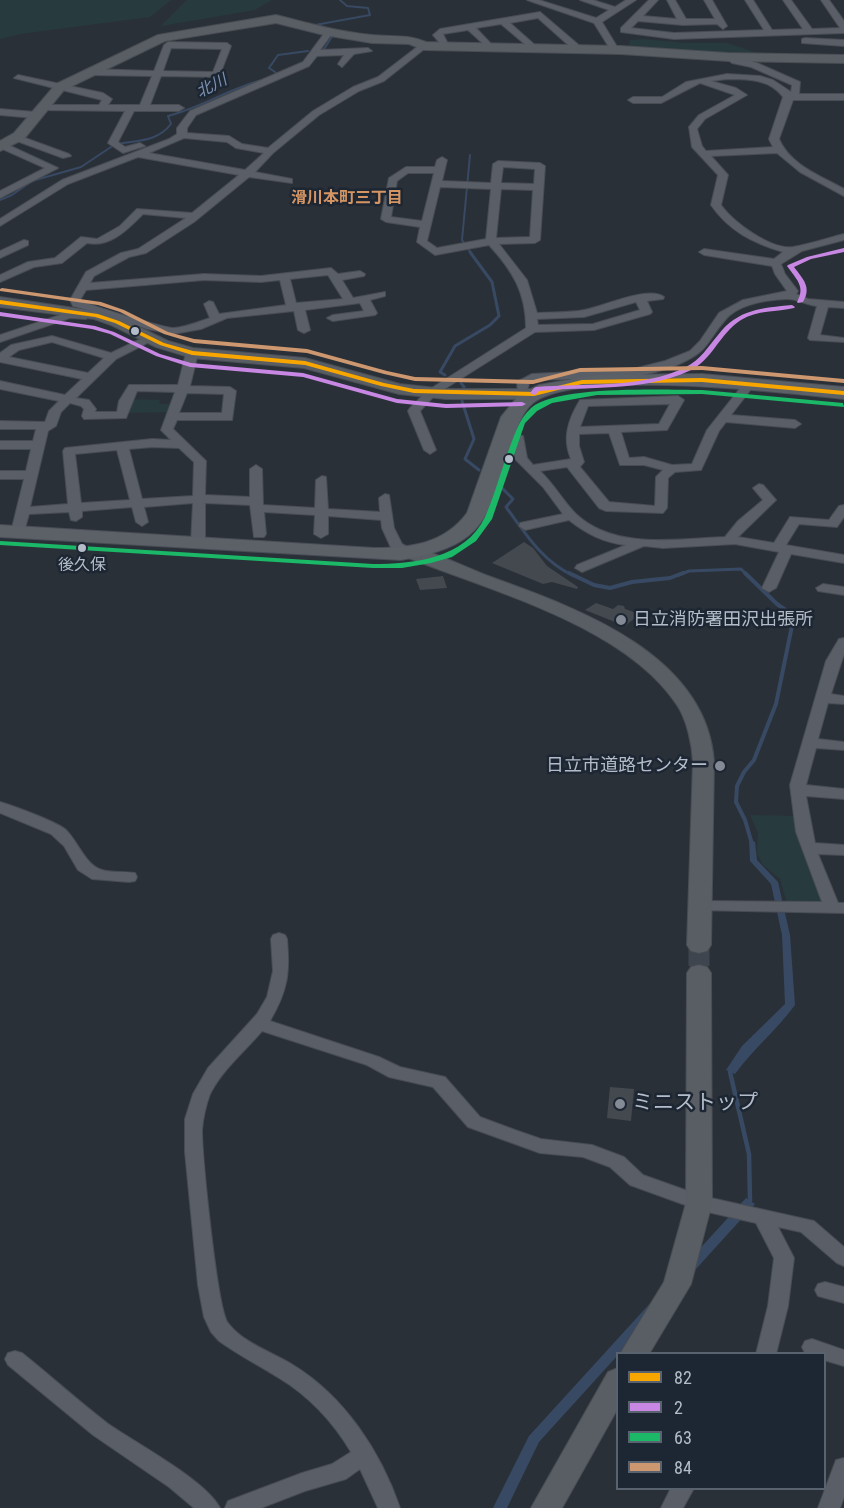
<!DOCTYPE html>
<html>
<head>
<meta charset="utf-8">
<style>
  body { margin:0 }
  #map { position:relative; width:844px; height:1508px; overflow:hidden; background:#2a3038; font-family:"Roboto Condensed",sans-serif }
  canvas { display:block }
  .legend { position:absolute; left:616px; top:1352px; width:210px; height:138px; box-sizing:border-box; background:#1d2633; border:2px solid #59626f; margin:0; padding:8px 10px; list-style:none; font-size:18px; color:#b4bcc9 }
  .legend li { display:flex; align-items:center; gap:12px; height:30px }
  .legend b { width:30px; border:2px solid #59626f }
</style>
</head>
<body>
<div id="map">
<canvas width="844" height="1508"></canvas>
<ul class="legend">
<li><b style="height:8px;background:#f7a600"></b>82</li>
<li><b style="height:8px;background:#c787e3"></b>2</li>
<li><b style="height:8px;background:#1ab867"></b>63</li>
<li><b style="height:8px;background:#cd976f"></b>84</li>
</ul>
</div>
<script>
const context = document.querySelector('canvas').getContext('2d');
context.lineJoin = 'round';
function fillPath(path, color) { context.fillStyle = color; context.fill(path, 'evenodd'); }
function stroke(path, color, width, dash) { context.strokeStyle = color; context.lineWidth = width; context.lineCap = dash ? 'butt' : 'round'; context.setLineDash(dash || []); context.stroke(path); }
function write(font, color, halo, rows, align = 'center') {
  context.font = font + ' "Roboto Condensed","Noto Sans JP",sans-serif'; context.lineWidth = 5; context.setLineDash([]); context.textBaseline = 'middle'; context.strokeStyle = halo; context.fillStyle = color; for (const [text, x, y, turn = 0] of rows) {
    context.save(); context.translate(x, y); context.rotate((+turn || 0) * Math.PI / 180); context.textAlign = isNaN(turn) ? turn : align; if (halo) context.strokeText(text, 0, 0); context.fillText(text, 0, 0); context.restore();
  }
}
fillPath(new Path2D(`
  M0 0H171L150 17 20 34 0 39Z
  M187 0H272L255 10 161 26Z
  M644 39 685 43H727L772 58 628 50 630 40Z
  M129 399 160 400 159 404H177L172 412 122 413Z
  M750 815 800 816 832 907H788L780 879 763 865 757 853 758 833Z`), '#273a3e');
fillPath(new Path2D(`
  M749 839 755 842 757 860 778 882 790 935 795 1005C777 1030 753 1049 735 1074L726 1070 742 1046 785 1004 782 935 771 884 750 861Z
  M746 1198 755 1204 539 1442 507 1508H493L529 1436Z`), '#384963');
stroke(new Path2D(`
  M322 27 315 25 370 15 368 8 347 6 340 0
  M318 51 324 49 333 35
  M276 75 278 74 269 68 278 55 308 51
  M118 144C138 140 157 142 171 124L168 116C203 107 231 87 266 79
  M470 155 462 240 471 253
  M0 200 12 195 32 181 81 167 111 147`), '#384963', 2);
stroke(new Path2D(`
  M445 375 440 372 455 346 490 325 499 316 492 282 470 252
  M461 383 464 387
  M462 401 474 439 465 459 479 470
  M502 488 513 499 506 507C525 533 542 561 572 575
  M679 575 689 571 741 569 747 575`), '#384963', 3);
stroke(new Path2D(`
  M569 573 594 585 610 588 632 582 670 578 683 573
  M745 573 777 604 794 616 776 704 754 760 744 772 737 786 736 802 745 820 752 844`), '#384963', 4);
stroke(new Path2D(`
  M732 1070 730 1072 749 1154 750 1201`), '#384963', 4.5);
fillPath(new Path2D(`
  M524 542 533 548 547 566 578 587 577 589 552 582 543 584 492 563Z
  M443 576 447 588 420 590 416 579Z
  M596 603 613 609 618 605 624 606 625 609 640 614 625 626 585 610Z
  M610 1087 634 1089 631 1121 607 1118Z`), '#444950');
stroke(new Path2D(`
  M699 945V973`), '#3f454e', 21, [21, 10]);
const street = new Path2D(`
  M527 0H539L596 18 609 10 580 0H593L615 7 626 0H636L602 22 619 50 615 53 612 52 594 23Z
  M649 0H658L643 16 677 19 667 0H675L686 19H715L704 0H712L727 26 723 29 717 24 683 25 638 21 631 28 674 33 764 30 745 0H753L772 30 803 29 783 0H791L812 29 840 28 821 0H829L844 21V33L674 39 621 32V28Z
  M540 12 581 47V51H575L538 18 510 23 536 46V50L533 51 501 24 476 28 494 47 490 50 468 30 443 34 449 46 445 49 433 35 440 29Z
  M321 29H327L331 35 320 50 368 48 372 51 354 54 342 67 338 64 344 55 317 56 309 66 196 115 187 128V133L229 136 242 144 268 148 313 111 353 87 378 77 421 44 428 46 384 81 359 91 319 115 273 153 255 172 292 179V183L249 177 194 222 146 253 129 257 94 276 90 283 204 274 261 276 331 268 338 274 360 271 365 274 364 276 342 280 353 298 385 292V296L370 300 377 313 375 315 333 321 327 318 333 315 364 311 360 303 305 310 310 330 304 333 298 330 294 311 227 318 201 329 173 334 147 329 112 317 101 319 99 317 102 314 73 306 70 300 86 272 121 253 138 249 186 218 143 214C128 229 110 248 87 243L62 263 34 267 0 282V275L28 262 55 258 81 237 97 239 120 226 137 209 192 213 239 175 138 157 68 184 0 226V219L62 180 169 139 177 134V128L190 111 303 62 323 35ZM184 138 227 142 236 148 264 153 245 170 149 153ZM328 275 343 299 296 303 290 279ZM204 280 261 282 280 280 286 305 219 314 213 302 209 301 204 304 210 318C198 322 186 327 174 328 164 328 88 305 80 300L86 290Z
  M805 38 844 40V46L802 43V39Z
  M168 42 227 43 231 46 219 77 161 76 150 105H179L184 108 179 111H134L118 142 125 147 140 143 145 146 123 153 108 143 125 111 38 110V106L41 105H99L102 100 14 78 18 75 103 93 112 99 108 105H140L152 76 89 75 85 72 89 69 154 71 164 45ZM171 48 222 49 213 72 163 71Z
  M728 54 757 63 800 82 799 94H844V100H793L779 139C790 165 821 176 844 189V196L800 172 777 153 711 156 728 175 721 205C733 222 771 250 793 247 810 244 828 238 844 234V240L802 251 781 264 785 274 798 291 796 294 808 299 844 302V308L828 307 820 335 844 338V342L810 340 808 338 817 306C807 305 795 298 786 299 767 300 739 304 726 319 704 344 711 350 677 365 634 383 580 378 534 380L529 384 526 394H518L517 382 532 374 633 369 665 361 690 351 700 341 719 313 743 300 787 291 775 274 772 266 704 255 699 252 704 249 774 259 783 252C753 243 729 231 711 205L718 175 692 147 689 127 699 115 735 95 700 83 661 103H633L628 100 633 97H662L686 82 727 74 760 76 773 80 791 92 792 85 751 67 732 63 724 57ZM727 79C748 79 770 79 783 97L769 139 773 147 706 151 702 146 697 129 705 119 747 95 736 88 711 81Z
  M0 109 35 112 40 115 35 118 0 115Z
  M17 135 69 154 71 156 63 158 14 140 12 138Z
  M0 144H6L58 168 0 198V191L45 168 0 148Z
  M442 157 447 160 442 181 491 183 493 164 498 161 540 163 545 166 540 240 535 243 499 244 527 280 537 313C552 312 569 313 584 310 602 307 649 285 664 297L663 299 647 301 652 312 650 314 594 330 535 332 435 395 420 411 436 450 430 454 424 450 408 411 410 408 427 391 526 328C526 292 512 270 489 245L435 255 417 242 420 227 386 222 381 219 389 178 406 167H435L437 160ZM503 167 535 169 534 184 501 183ZM408 173H434L422 221 391 217 397 181ZM440 187 491 189 486 239 437 248 427 241ZM501 189 533 190 530 237 496 238ZM636 302 640 310 593 324 538 325 537 319 584 317Z
  M24 240 28 241V245L0 258V251Z
  M69 312H84L90 315 86 319 70 318 0 342V335Z
  M149 335 153 336V340L116 359 76 398 89 400 96 409 95 412H117L119 401 129 385H178L186 353 188 351H196L198 353 190 386 230 387 236 391 232 420H177L173 429 206 461 205 495 250 497V469L256 465 262 469 263 505 315 508 316 480 322 476 326 477 328 509 380 512 379 498 385 494 389 495 394 528 402 544 420 553 418 556 413 557 392 550 382 528 381 520 328 516V534L321 538 314 534 315 515 264 512 266 534 264 537H254L250 505 205 503V543L198 547 191 543 193 503 144 507 148 522 142 526 136 522 132 507 82 511V517L76 521 71 520 69 512 29 514 23 535H13L11 532 24 479H0V471H26L31 449H0V441H33L36 429H0V421L45 422 49 411 59 401 0 389V381L65 395 82 379 0 362V353L11 345 52 336 111 353ZM52 342 104 358 88 373 9 357 19 350ZM137 391 175 392 161 430 171 440 152 439 65 448 63 451 68 504 30 507 48 431 56 426 61 412 70 403 81 406 84 409 82 416 84 419 126 418ZM187 393 224 394 222 413H179ZM152 447 179 448 194 462 193 496 142 499 129 449ZM117 450 130 500 81 503 75 454Z
  M749 380 755 384 731 415 795 420 801 424 795 428 726 422 719 431 701 470 675 472 668 478 667 508 663 513 606 511 599 508 567 467 540 471C554 484 563 501 576 514 614 550 677 539 725 537L738 521 763 500 753 488 759 484 763 485 776 500 738 537 774 543 790 517 829 520 839 506 844 505V517L837 527 799 524 786 545 844 555V563L791 554 776 588 769 592 762 588 779 552 735 544 663 548 644 546 582 572 575 568 577 565 626 545C604 543 585 533 569 520L525 530 519 526 520 523 563 514 543 487 515 459 513 441 500 439V433L523 436 527 458 533 465 571 459C562 438 568 420 580 400L678 396 684 400 667 430 621 432 629 458 644 457 672 465 692 464 707 430 745 382ZM670 404 659 424 580 427 588 406ZM609 433 620 465H644L663 470 656 477 655 506 609 502 580 467 584 462 579 446V434Z
  M823 584 844 587V595L818 591 816 588Z
  M844 638V654L831 694 844 696V704L828 703 818 739 844 742V750L816 748 806 785 844 789V799L806 796 815 843 844 845V855L818 854 838 903H844V913L694 910 692 906 694 902 700 901 822 902 796 832 790 785 826 661 839 639Z
  M0 802C14 806 54 821 65 829 78 841 85 865 102 870 112 873 124 871 135 873L137 877 135 881 129 882 92 879 78 870 64 846 51 834 0 813Z
  M279 933 285 935 287 939C290 973 288 990 270 1021L379 1057 400 1067 445 1077 480 1117 515 1130 541 1139 592 1145 624 1157 643 1175 702 1196 814 1221 844 1247V1266L837 1263 801 1232 778 1227 794 1258 788 1306 776 1354H756L768 1306 774 1258 756 1223 699 1210 630 1185 610 1167 583 1157 540 1153 468 1127 433 1087 389 1077 367 1065 262 1031C245 1051 222 1070 210 1094 206 1105 203 1118 202 1130 202 1154 217 1309 228 1323 243 1343 272 1352 293 1365 344 1396 381 1452 400 1508H378L360 1469 346 1479 305 1491 261 1508H225L228 1501 302 1473 332 1464 351 1452C333 1422 309 1396 279 1378 259 1365 238 1355 219 1341L211 1332 204 1317 198 1285 185 1152V1119L193 1094 208 1068 257 1014 267 997 273 971 271 939 273 935Z
  M825 1282 844 1287V1303L818 1296 815 1290 818 1284Z
  M812 1339 844 1350V1366L824 1360V1354L805 1353 802 1347 805 1341Z
  M15 1351 22 1353C51 1376 78 1401 107 1423 135 1443 206 1480 220 1508H194L169 1487 93 1435 8 1365 5 1359 8 1353Z
  M844 1458V1497L840 1508H818L836 1460Z
  M671 1488H694L683 1508H661Z`);
const secondary = new Path2D(`
  M276 15C307 23 339 32 372 35 391 37 408 34 426 42L621 46 728 53 844 55V63L728 61 621 54 424 50 409 44 372 43 324 35 276 23 165 41 64 90 24 139 0 151V141L14 133 56 84 158 35Z
  M0 297 101 312 123 319 168 341 193 348 305 358 400 384 446 389H534L542 394 534 399H446L399 394 304 368 192 358 156 347 111 325 94 319 0 307Z
  M413 547C439 554 465 567 491 577 577 608 707 654 714 762L711 945 707 951 699 953 691 951 687 945 693 762C692 744 687 720 677 705 625 626 491 591 406 557L404 553 406 549Z
  M699 965 707 967 711 973 712 1203 691 1284 649 1354H620L664 1282 686 1203 687 973 691 967Z
  M618 1368V1408L562 1508H531L608 1372Z`);
const primary = new Path2D(`
  M702 374 844 387V399C784 393 577 368 533 403 521 413 517 429 512 443 486 518 489 545 401 560L0 537V525L374 548C410 548 444 544 467 513L501 417 519 395 539 385 596 375Z`);
stroke(street, '#484c53', 2);
stroke(secondary, '#484c53', 2);
stroke(primary, '#484c55', 2);
fillPath(street, '#5a5e66');
fillPath(secondary, '#595d64');
fillPath(primary, '#5c6168');
fillPath(new Path2D(`
  M0 300 98 314 119 321 164 343 193 351 305 361 384 383 414 389 534 392 582 380 702 378 844 391V395L702 382 582 384 534 396 414 393 381 386 305 365 192 355 160 345 115 323 95 317 0 304Z`), '#f7a600');
fillPath(new Path2D(`
  M844 248V252L811 259 794 267C803 279 812 287 803 302L798 303 797 302C806 286 796 279 787 266L788 265 807 257Z
  M792 305 795 307 794 308C777 312 757 310 741 320 719 334 712 361 689 371 642 392 588 386 539 391L536 394 534 395 530 393 534 388 536 387C584 383 642 389 686 367 700 360 708 347 718 335 738 309 762 308 792 305Z
  M0 312 95 326 114 332 160 354 191 363 303 373 397 399 446 404 522 402 526 404 522 406 446 408 397 403 303 377 190 367 156 356 110 334 92 329 0 316Z`), '#c787e3');
fillPath(new Path2D(`
  M702 390 843 403 844 407 702 394 597 395 552 403 537 411 525 423 492 519 476 541 452 557 431 563 402 568H373L0 545V541L373 564C413 564 465 559 485 517 494 497 500 474 508 452 514 437 518 420 531 408 558 385 665 390 702 390Z`), '#1ab867');
fillPath(new Path2D(`
  M2 288 101 302 124 310 168 332 194 339 307 349 387 371 415 377 533 380 580 368 702 366 844 379V383L702 370 580 372 533 384 415 381 384 374 307 353 194 343 164 334 120 312 98 305 0 291V289Z`), '#cd976f');
for (const [x, y, r, color] of [
  [135,331,5,"#b4bcc9"],
  [509,459,5,"#b4bcc9"],
  [82,548,5,"#b4bcc9"],
  [621,620,6,"#848b96"],
  [720,766,6,"#848b96"],
  [620,1104,6,"#848b96"]
]) { const dot = new Path2D(); dot.arc(x, y, r, 0, 2 * Math.PI); context.fillStyle = color; context.fill(dot); stroke(dot, '#1d2633', 2); }
write('italic 16px', '#7c92b1', '#1d2633', [
  ["北川",212,87,-27]
]);
write('bold 16px', '#d59563', '#1d2633', [
  ["滑川本町三丁目",347,199]
]);
write('16px', '#b4bcc9', '#1d2633', [
  ["後久保",82,566]
]);
write('18px', '#b4bcc9', '#1d2633', [
  ["日立消防署田沢出張所",633,620],
  ["日立市道路センター",708,766,"right"]
], 'left');
write('21px', '#b4bcc9', '#1d2633', [
  ["ミニストップ",632,1104]
], 'left');
</script>
</body>
</html>
